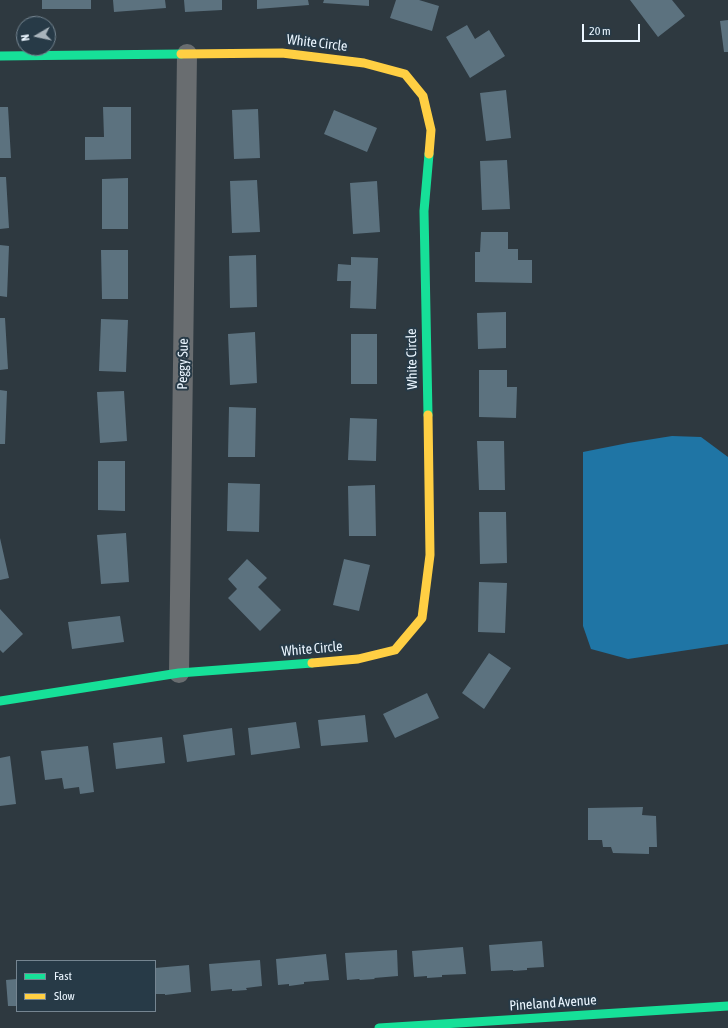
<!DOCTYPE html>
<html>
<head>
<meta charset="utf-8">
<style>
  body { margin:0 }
  #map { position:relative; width:728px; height:1028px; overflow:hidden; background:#2e3940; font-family:"Asap Condensed",sans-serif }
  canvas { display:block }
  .legend { position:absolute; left:16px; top:960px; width:140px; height:52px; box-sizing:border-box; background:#273a47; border:1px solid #758591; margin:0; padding:5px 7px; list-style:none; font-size:12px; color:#ebf6ff }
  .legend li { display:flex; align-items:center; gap:8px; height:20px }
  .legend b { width:20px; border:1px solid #758591 }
  .north { position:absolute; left:16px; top:16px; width:40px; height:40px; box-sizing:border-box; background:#273a47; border:1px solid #758591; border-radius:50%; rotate:261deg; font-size:11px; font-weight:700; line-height:16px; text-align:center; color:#ebf6ff }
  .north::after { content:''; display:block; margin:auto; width:14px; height:18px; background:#a9b4bc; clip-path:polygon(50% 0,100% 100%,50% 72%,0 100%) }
  .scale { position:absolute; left:582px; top:24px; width:58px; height:18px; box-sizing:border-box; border:2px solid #ebf6ff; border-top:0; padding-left:5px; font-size:12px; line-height:14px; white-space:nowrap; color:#ebf6ff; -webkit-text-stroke:3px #273a47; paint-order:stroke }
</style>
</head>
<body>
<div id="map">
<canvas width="728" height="1028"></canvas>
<ul class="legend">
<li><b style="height:5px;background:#16e098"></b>Fast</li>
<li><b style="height:5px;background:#ffcf43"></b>Slow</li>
</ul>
<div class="north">N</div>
<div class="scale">20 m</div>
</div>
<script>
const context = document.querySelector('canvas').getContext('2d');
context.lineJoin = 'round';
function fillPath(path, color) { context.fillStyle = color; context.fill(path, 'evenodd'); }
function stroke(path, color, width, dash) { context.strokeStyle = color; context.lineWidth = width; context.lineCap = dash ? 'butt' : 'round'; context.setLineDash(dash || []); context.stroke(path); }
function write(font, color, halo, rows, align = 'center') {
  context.font = font + ' "Asap Condensed",sans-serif'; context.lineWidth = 4; context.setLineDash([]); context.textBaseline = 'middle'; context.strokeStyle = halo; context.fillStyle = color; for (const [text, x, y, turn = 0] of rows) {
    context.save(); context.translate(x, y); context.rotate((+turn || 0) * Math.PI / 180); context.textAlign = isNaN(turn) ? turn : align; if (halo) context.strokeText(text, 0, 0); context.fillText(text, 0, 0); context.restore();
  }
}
fillPath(new Path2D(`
  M672 436 701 437 728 457V644L628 659 591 649 583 626V452L628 443Z`), '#1f75a5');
fillPath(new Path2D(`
  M42 0H91V9H42Z
  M113 0H165L166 8 114 12Z
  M184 0H222V10L185 12Z
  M257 0H308L309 5 257 9Z
  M324 0H369V6L323 3Z
  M396 0H419L439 6 432 31 390 18Z
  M630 0H672L685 16 658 37Z
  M728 20V52H724L720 21Z
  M467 25 475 39 489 30 505 56 470 78 446 37Z
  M506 90 511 138 486 141 480 93Z
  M0 107H8L11 158H0Z
  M103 107H131V159L85 160V137H104Z
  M258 109 260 158 234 159 232 110Z
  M334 110 377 128 367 152 324 134Z
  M507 160 510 209 482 210 480 161Z
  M0 177H6L9 228 0 229Z
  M128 178V229H102V179Z
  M257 180 260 232 232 233 230 181Z
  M377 181 380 232 353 234 350 183Z
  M481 232H508V249H518V260H532V283L475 282V252H480Z
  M0 245 9 246 7 297 0 296Z
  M101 250H128V299H102Z
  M256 255 257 307 230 308 229 256Z
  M351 257 378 258 376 309 350 308 351 281H337L338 264 351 265Z
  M506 312V348L478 349 477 313Z
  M0 318H5L8 369 0 370Z
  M101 319 128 320 126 372 99 371Z
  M255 332 257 383 230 385 228 334Z
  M351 334H377V384H351Z
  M479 370H507V387H517L516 418 479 417Z
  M0 390 7 391 5 444H0Z
  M124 391 127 441 100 443 97 392Z
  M229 407 256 408 255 457H228Z
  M350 418 377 419 376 461 348 460Z
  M477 441H504L505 490H479Z
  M98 461H125V511L98 510Z
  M228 483 260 484 259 532 227 531Z
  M375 485 376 536H349L348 486Z
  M479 512H506L507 563 480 564Z
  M126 533 129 582 101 584 97 535Z
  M0 538 9 578 0 580Z
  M247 559 267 578 258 587 281 610 260 631 228 598 237 589 228 579Z
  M344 559 370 565 359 611 333 605Z
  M479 582 507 583 505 633 478 632Z
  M0 609 23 634 3 653 0 650Z
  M120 616 124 642 72 649 68 622Z
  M489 653 511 668 484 709 462 693Z
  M427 693 439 718 395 738 383 714Z
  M365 715 368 742 321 746 318 720Z
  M296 722 300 748 251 755 248 728Z
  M232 728 235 755 187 762 183 735Z
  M162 737 165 763 116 769 113 743Z
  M88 746 94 792 80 794 79 787 64 789 62 778 45 780 41 751Z
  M10 756 16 804 0 806V758Z
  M643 807 642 815 656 816 657 847H649V854L613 853 611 847H603L602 840H588V808Z
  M542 941 544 967 527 968V970L513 971V970L491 971 489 945Z
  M463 947 466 974 442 975V977L427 978V976L414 977 412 951Z
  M397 950 398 976 374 978 375 979 360 980 359 979 347 980 345 953Z
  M326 954 329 980 304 982V984L289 986V984L278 985 276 959Z
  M260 960 262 986 246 988 247 990 232 991V989L211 991 209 964Z
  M189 965 191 992 165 995V994H155V968Z
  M17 979V1006H8L6 980Z`), '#5c727f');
stroke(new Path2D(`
  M179 673 187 54`), '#696d70', 20);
stroke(new Path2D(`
  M0 56 181 54
  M428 415 424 211 429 154
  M0 701 179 673 312 663
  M379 1028 728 1006`), '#16e098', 9);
stroke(new Path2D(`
  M181 54 282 53 364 63 405 74 423 96 431 130 429 154
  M312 663 358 659 395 650 422 618 430 555 428 415`), '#ffcf43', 9);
write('14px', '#ebf6ff', '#273a47', [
  ["White Circle",317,43,7],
  ["White Circle",412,359,-91],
  ["Peggy Sue",183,364,-89],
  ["White Circle",312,649,-5],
  ["Pineland Avenue",553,1003,-4]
]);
</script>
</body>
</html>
